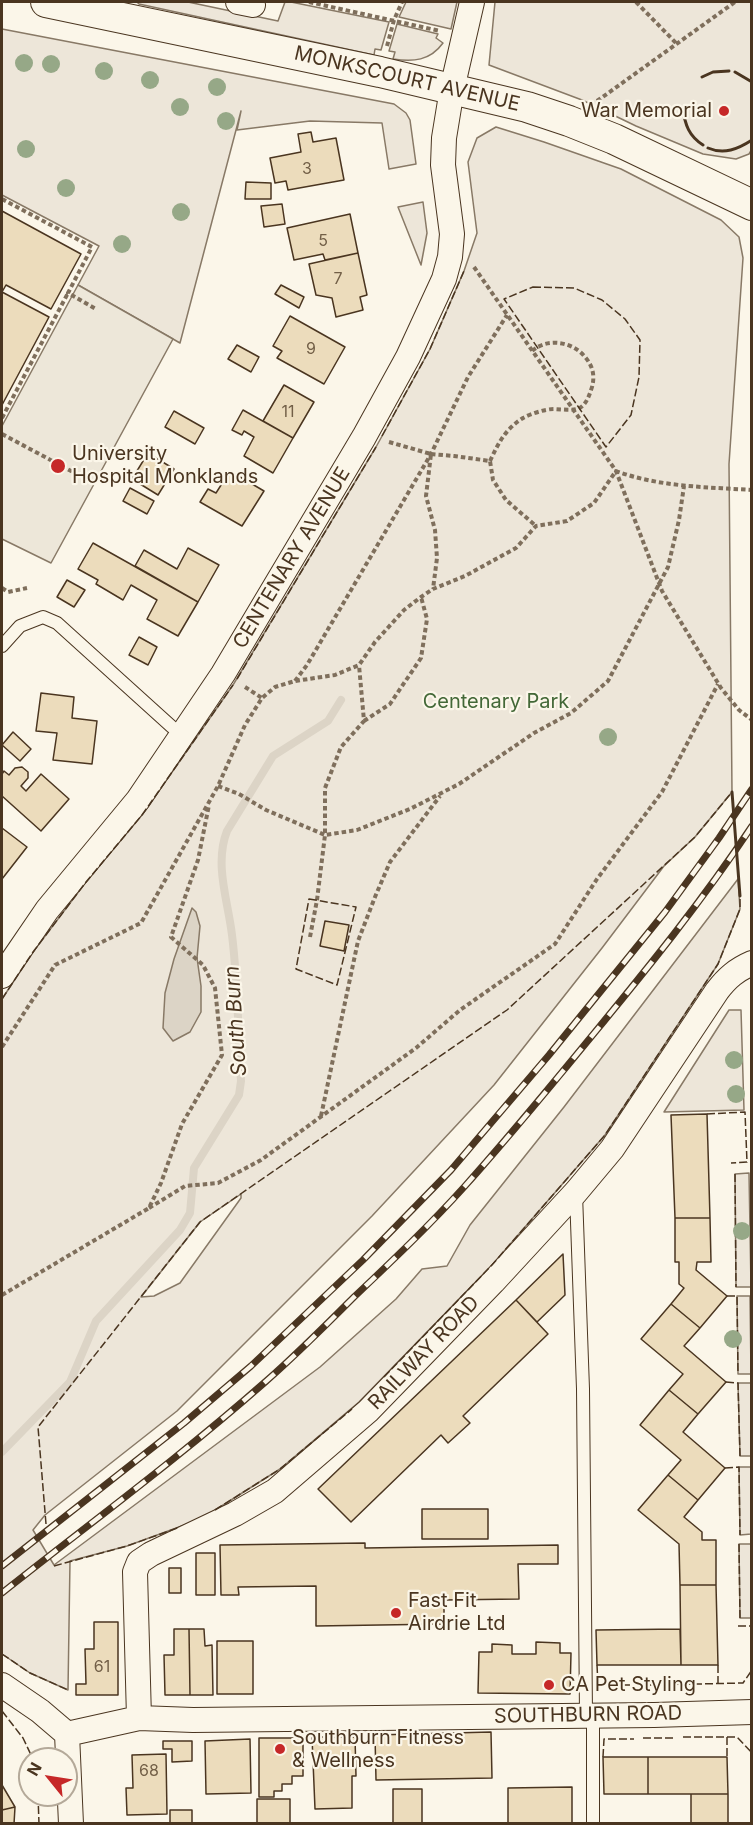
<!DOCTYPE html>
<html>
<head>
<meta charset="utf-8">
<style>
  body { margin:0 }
  #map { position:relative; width:753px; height:1825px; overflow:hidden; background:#fbf6e9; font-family:Inter,sans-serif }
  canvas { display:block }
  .frame { position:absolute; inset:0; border:3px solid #4a3520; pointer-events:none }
  .north { position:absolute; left:18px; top:1747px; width:60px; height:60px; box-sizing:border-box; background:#fbf6e9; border:2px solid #b4a999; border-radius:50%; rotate:300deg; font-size:16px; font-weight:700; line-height:24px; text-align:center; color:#4a3520 }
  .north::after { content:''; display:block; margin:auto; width:21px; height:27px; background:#c62828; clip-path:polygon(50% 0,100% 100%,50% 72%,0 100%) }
</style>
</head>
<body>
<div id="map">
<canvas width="753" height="1825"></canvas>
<div class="frame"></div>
<div class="north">N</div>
</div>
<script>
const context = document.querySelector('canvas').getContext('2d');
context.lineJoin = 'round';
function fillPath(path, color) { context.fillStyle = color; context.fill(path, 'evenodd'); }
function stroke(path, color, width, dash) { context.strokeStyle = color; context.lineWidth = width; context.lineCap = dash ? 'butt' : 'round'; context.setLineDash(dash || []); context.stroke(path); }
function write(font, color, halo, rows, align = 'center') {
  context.font = font + ' Inter,sans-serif'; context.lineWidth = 4.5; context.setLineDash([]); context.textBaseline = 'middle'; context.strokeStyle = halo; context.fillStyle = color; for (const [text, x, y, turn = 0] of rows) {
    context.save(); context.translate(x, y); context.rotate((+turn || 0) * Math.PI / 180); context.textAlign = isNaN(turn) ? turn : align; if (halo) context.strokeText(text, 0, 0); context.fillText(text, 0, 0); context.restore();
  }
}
const green = new Path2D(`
  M137 2H188L278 21 285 2H291L389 22 381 50 375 49 374 55 139 4Z
  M406 2H457L451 29 399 17Z
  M495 2H751L752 149 749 154 736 159 703 154 636 126 582 100 489 65Z
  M397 24 438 34 436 38 443 43C430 61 413 62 393 59L395 52 389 51Z
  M2 29 394 104 406 113 410 120 416 164 389 169 382 123 310 121 237 130 241 111 180 343 78 285 99 246 2 195Z
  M496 127 544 142 621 169 721 220 739 237 743 258 729 464 732 792 695 837 664 866 602 948 494 1085 372 1216 177 1411 45 1515 33 1530 54 1565 320 1367 396 1299 422 1269 447 1266 470 1225 564 1107 738 879 740 909 718 964 605 1135 492 1265 359 1402 280 1469 201 1519 127 1546 70 1561 68 1690 30 1673 2 1654V999L33 952 86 882 142 815 233 685 376 447 430 349 464 271 477 233 468 162 477 138ZM241 1194V1198L180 1283 154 1296 141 1297 200 1222Z
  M423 202 427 233 421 265 398 207Z
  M729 1010H741L744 1110 664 1112Z
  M749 1173 751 1287H736L735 1174Z
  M737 1296H750L751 1374H738Z
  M738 1383H751V1456H740Z
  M739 1467H751V1534L740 1535Z
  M739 1544H751V1618H740Z`);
fillPath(green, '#ede6d9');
stroke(green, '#887966', 1.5);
const parking = new Path2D(`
  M78 285 173 339 51 563 2 539V426Z`);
fillPath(parking, '#ede7d9');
stroke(parking, '#887966', 1.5);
const water = new Path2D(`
  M192 908 196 912 200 926 197 958 201 986V1012L190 1032 173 1041 163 1028 165 993 174 959Z`);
fillPath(water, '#dcd4c6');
stroke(water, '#887966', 1.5);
stroke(new Path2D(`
  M2 1452 70 1382 96 1321 180 1230 190 1213 194 1168 239 1095 241 1081C238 1033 238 983 232 935 228 901 214 864 227 831L273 756 328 721 341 700`), '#dcd4c6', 8);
const building = new Path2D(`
  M311 132 313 142 336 138 344 180 288 190 286 181 275 183 270 158 301 152 298 134Z
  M246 182 271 183V199H245Z
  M282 204 285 224 264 227 261 206Z
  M2 211 81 254 51 309 6 285 2 292 49 317 2 405Z
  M350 214 358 253 325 260 323 254 294 260 287 228Z
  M358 253 367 295 360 297 363 310 336 317 332 298 316 295 309 264Z
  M281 285 304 297 299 308 275 294Z
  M290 316 345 347 324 384 277 358 282 351 273 346Z
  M237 345 259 357 251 372 228 359Z
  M284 385 314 402 293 438 263 421Z
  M243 410 293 438 273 473 244 456 254 437 244 431 242 435 232 430Z
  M174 411 204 428 195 444 165 427Z
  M148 453 174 469 158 495 132 479Z
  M230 471 264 491 242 526 200 502 208 489 216 493Z
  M130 488 154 501 147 514 123 501Z
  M93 543 198 602 178 636 147 619 157 600 131 585 123 600 96 584 98 580 78 569Z
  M188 548 219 565 198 602 135 566 144 550 177 569Z
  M67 580 85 590 74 607 57 597Z
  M139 637 157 647 148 665 129 655Z
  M41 693 74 697 72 718 97 721 92 764 53 760 57 733 36 731Z
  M13 732 31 749 20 761 2 745Z
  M22 767 28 772V778L21 786 26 791 41 774 69 799 41 831 2 796V774L4 771 9 775 15 768Z
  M2 828 27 847 2 879Z
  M325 921 349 925 344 951 320 946Z
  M707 1114 710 1218H675L671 1115Z
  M675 1218H710L711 1262H697L696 1270 727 1296 700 1328 671 1304 684 1288 679 1284V1262H675Z
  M563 1254 565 1295 537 1322 516 1300Z
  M516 1300 548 1334 463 1416 470 1423 448 1443 441 1435 351 1522 318 1489Z
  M671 1304 700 1328 684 1346 726 1382 698 1414 669 1390 683 1374 641 1339Z
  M669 1390 698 1414 683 1432 725 1468 698 1500 668 1475 681 1460 640 1425Z
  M668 1475 698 1500 684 1517 702 1532V1540H716V1585H680L679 1544 638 1510Z
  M422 1509H488V1539H422Z
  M365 1543V1548L558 1545V1564H518L519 1599 444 1600V1624L316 1626V1586L238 1587 239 1595H221L220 1545Z
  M196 1553H215V1595H196Z
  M169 1568H181V1593H169Z
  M680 1585H716L718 1665H681Z
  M94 1622H118V1695H76V1684H86L85 1649H94Z
  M174 1629H189L190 1695H165L164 1655H174Z
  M189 1629H204L205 1646 212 1645 213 1695H190Z
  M680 1629 681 1665H597L596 1630Z
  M217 1641H253V1694H217Z
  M536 1642 560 1643V1653H571L570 1694 478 1693 479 1652H492V1644L512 1645V1654H536Z
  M491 1732 492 1778 376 1780 375 1735Z
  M312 1737H355L356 1776H352V1808L315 1809Z
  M259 1738H303V1776H292V1784H282V1791H274V1797H259Z
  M250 1739 251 1793 206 1794 205 1741Z
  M163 1741H192V1761L172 1762V1749H163Z
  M166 1754 167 1814 127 1815 126 1788H133L132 1755Z
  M603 1757H648V1794H604Z
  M648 1757H727L728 1794H648Z
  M2 1785 15 1807 2 1810Z
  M572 1787V1824H508V1788Z
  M393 1789H422V1824H393Z
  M691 1794H728V1824H691Z
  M257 1799H290V1824H257Z
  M15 1807 14 1824H2V1810Z
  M170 1810H192V1824H170Z`);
fillPath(building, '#ecdcbc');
stroke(building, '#4a3520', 1.5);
const service = new Path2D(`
  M2 646 20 626 43 617 57 623 172 727 183 735
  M576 1194 583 1389 586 1715
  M593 1716V1824`);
const minor = new Path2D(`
  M238 2 253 5
  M2 976 47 910 138 800 223 674 364 437 408 357 444 279 450 257 452 234 443 165 444 138 452 89 472 2
  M2 1685 40 1711 67 1734
  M139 1718 135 1572 139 1562 151 1554 235 1514 275 1491 368 1411 493 1282 576 1192 612 1149 717 991C727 978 736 970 752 963
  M67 1734 139 1718 193 1720 654 1715 752 1712
  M67 1734 71 1824`);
const tertiary = new Path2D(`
  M46 2 380 72 527 107 569 121 614 139 752 205`);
stroke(service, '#4a3520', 14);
stroke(minor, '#4a3520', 26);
stroke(tertiary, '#4a3520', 32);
stroke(new Path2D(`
  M309 2 440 31
  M636 2 676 43
  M387 46 394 20 402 2
  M597 101 735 2
  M2 199 92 247 68 293 96 309
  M474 267 616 471 662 591 721 688 739 710 752 720
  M2 418 68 293
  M2 434 73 472
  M389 442 431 454 426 496 435 530 437 558 433 589
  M431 454 454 456 490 461 493 480 506 500 536 526
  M490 461C498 444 505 429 523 418 530 414 545 409 554 409 576 410 584 414 592 387 595 376 593 366 585 357 573 342 548 337 532 351
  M2 588 8 592 27 588
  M295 681 307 665 431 454 468 377 507 315
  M245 687 262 698
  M364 721 390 704 421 658 427 619 421 597
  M218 786 239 794 266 810 325 835V788L341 747 364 721 359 665
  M310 937 317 900 325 835 357 830 410 809 459 784 534 733 571 713 608 681 668 567 679 520 684 486
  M2 1047 55 965 141 923 218 786 245 725 262 698 275 687 295 681 335 675 359 665 375 642 404 610 421 597 433 589 465 576 516 548 536 526 567 521 594 503 616 471C659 487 706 487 752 490
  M321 1116 358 941 375 897 390 862 440 796
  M149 1208 185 1186 218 1183 261 1160 416 1048 460 1010 555 944 597 879 662 792 718 684
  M2 1295 149 1208 161 1183 182 1124 222 1055 215 988 203 965 171 937 198 860 209 805`), '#7f6f5c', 4, [4.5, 3]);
stroke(service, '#fbf6e9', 12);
stroke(minor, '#fbf6e9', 24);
stroke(tertiary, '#fbf6e9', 30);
const rail = new Path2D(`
  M2 1566 184 1423 251 1366 363 1260 451 1170 549 1055 665 912 719 838 752 789
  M2 1593C89 1524 180 1457 264 1383 295 1356 325 1326 354 1297 392 1261 430 1225 465 1186 508 1138 550 1087 591 1037 647 969 703 900 752 826`);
stroke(rail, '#4a3520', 7);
stroke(rail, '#fbf6e9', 4.5, [14]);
stroke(new Path2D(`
  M533 287 574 288 602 300 625 319 640 340 639 377 631 415 606 447 504 299Z
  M382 436 430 349 464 271
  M237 679 376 447
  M309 899 356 907 337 985 296 969Z
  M2 999 33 952 86 882 142 815 233 685
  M707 1114 745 1112 747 1162 731 1163
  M735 1174 736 1287
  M727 1296H737L738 1374
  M384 1377 492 1265 605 1135 718 964 740 909V896
  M726 1382 738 1383 740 1456
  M725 1468 739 1467 740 1535
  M215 1510 280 1469 352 1409
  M46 1524 38 1427 200 1222 507 1010 695 837 732 792
  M739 1544 740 1618
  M54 1566 127 1546 180 1527
  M738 1626H752
  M2 1654 30 1673 68 1690
  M597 1665 598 1685H640
  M718 1684V1665
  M650 1685 743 1683 752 1670
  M2 1711 23 1738 33 1759
  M683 1737H737L752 1753
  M727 1737V1757
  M643 1738H675
  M603 1757 604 1739H634
  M38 1795 39 1824`), '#4a3520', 1.5, [8, 3]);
stroke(new Path2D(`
  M735 72 752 82
  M702 77 713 72 729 71
  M683 109C685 125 689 136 703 145
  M708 148C724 155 738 149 752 140
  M732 792 740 896`), '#4a3520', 3);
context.fillStyle = '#96a887';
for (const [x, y] of [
  [24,63],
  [51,64],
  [104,71],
  [150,80],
  [217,87],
  [180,107],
  [226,121],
  [26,149],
  [66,188],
  [181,212],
  [122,244],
  [608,737],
  [734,1060],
  [736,1094],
  [742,1231],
  [733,1339]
]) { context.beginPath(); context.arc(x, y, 9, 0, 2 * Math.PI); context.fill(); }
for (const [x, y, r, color] of [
  [724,111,6,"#c62828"],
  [58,466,8,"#c62828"],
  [396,1613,6,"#c62828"],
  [549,1685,6,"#c62828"],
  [280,1749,6,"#c62828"]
]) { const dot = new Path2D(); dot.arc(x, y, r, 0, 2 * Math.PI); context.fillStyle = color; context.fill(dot); stroke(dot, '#fbf6e9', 2); }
write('16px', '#725f47', null, [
  ["3",307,169],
  ["5",323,241],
  ["7",338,279],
  ["9",311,349],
  ["11",288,412],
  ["61",102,1667],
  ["68",149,1771]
]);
write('20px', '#4a3520', '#fbf6e9', [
  ["MONKSCOURT AVENUE",407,79,13],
  ["CENTENARY AVENUE",292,558,-59],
  ["RAILWAY ROAD",424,1353,-46],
  ["SOUTHBURN ROAD",588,1715,-1]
]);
write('20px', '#4a3520', '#fbf6e9', [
  ["War Memorial",712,111,"right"],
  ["University",72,454],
  ["Hospital Monklands",72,477],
  ["Fast Fit",408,1601],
  ["Airdrie Ltd",408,1624],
  ["CA Pet Styling",561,1685],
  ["Southburn Fitness",292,1738],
  ["& Wellness",292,1761]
], 'left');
write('20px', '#436837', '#fbf6e9', [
  ["Centenary Park",496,702]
]);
write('italic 21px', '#4a3520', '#fbf6e9', [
  ["South Burn",236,1021,-94]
]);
</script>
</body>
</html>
